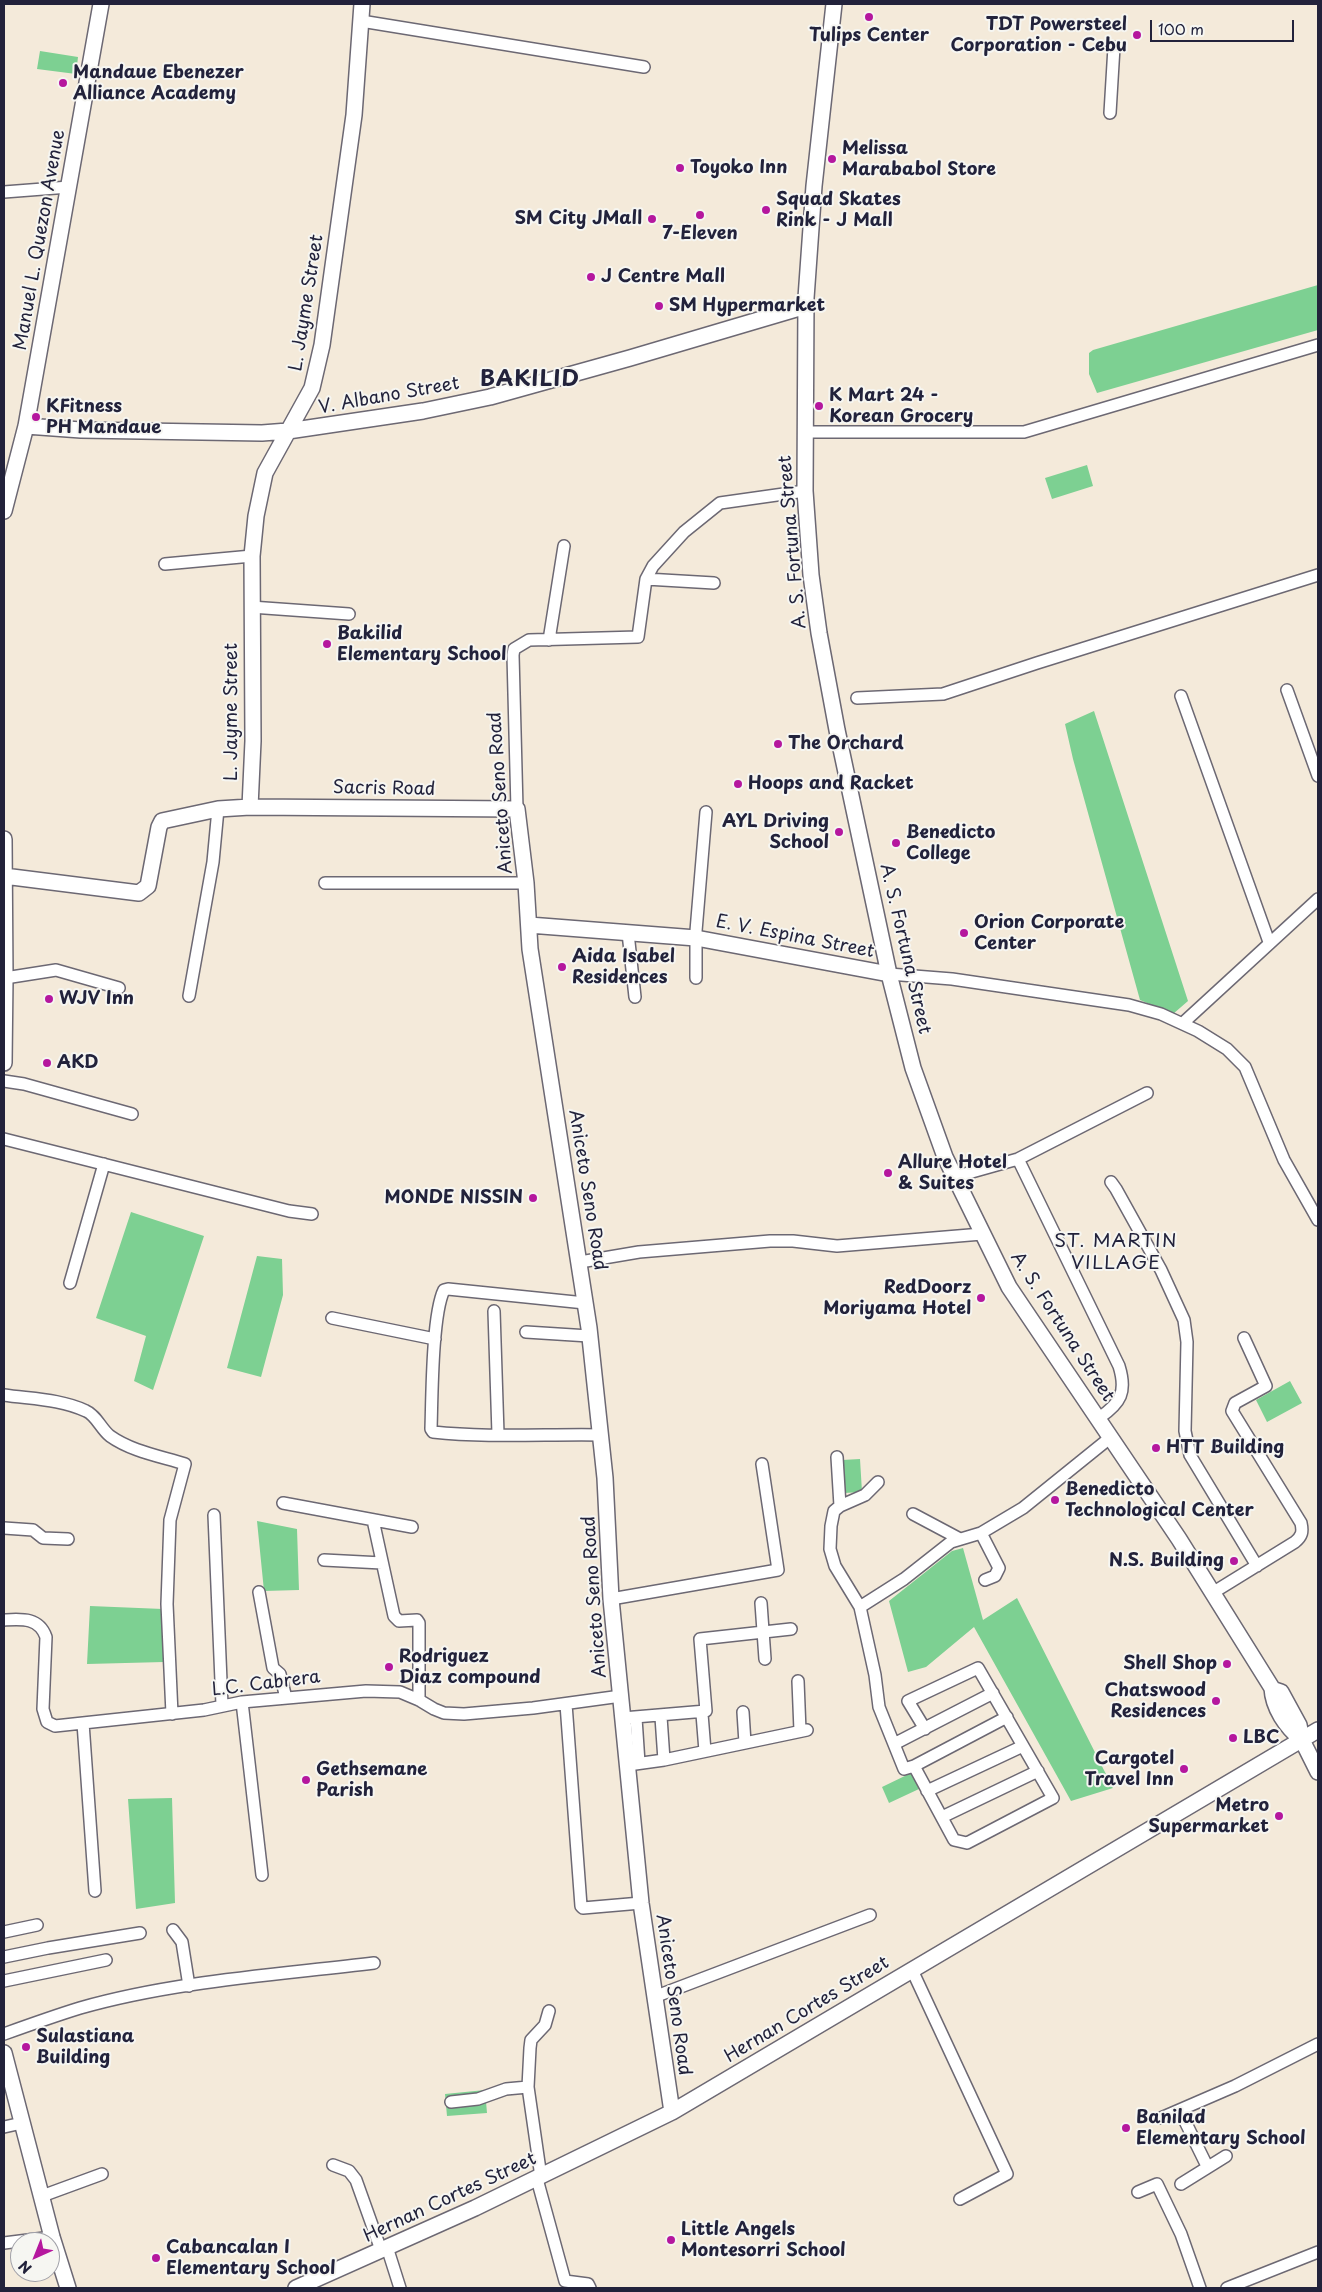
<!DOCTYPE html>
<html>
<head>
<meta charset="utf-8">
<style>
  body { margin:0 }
  #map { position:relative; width:1322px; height:2292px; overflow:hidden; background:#f4eada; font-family:"Playpen Sans",sans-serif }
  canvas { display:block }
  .frame { position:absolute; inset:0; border:5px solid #22223b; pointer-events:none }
  .north { position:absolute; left:10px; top:2232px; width:50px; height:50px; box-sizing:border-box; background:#f6f6f2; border:1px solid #a1a1a9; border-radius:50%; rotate:224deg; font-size:14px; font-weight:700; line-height:20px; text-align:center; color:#22223b }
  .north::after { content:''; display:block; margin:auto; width:18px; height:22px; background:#b5179e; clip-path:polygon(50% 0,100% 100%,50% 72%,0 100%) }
  .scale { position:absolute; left:1150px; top:20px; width:144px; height:22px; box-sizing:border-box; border:2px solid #22223b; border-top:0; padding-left:6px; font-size:15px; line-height:18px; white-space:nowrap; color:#22223b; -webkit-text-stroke:4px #f6f6f2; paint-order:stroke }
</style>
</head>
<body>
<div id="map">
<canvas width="1322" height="2292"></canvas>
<div class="frame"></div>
<div class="north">N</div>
<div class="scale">100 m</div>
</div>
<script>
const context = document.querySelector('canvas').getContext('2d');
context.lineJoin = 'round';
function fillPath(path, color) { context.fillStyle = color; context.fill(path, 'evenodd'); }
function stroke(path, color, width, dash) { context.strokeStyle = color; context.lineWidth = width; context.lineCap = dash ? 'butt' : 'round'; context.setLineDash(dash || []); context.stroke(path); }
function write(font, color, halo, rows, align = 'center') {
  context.font = font + ' "Playpen Sans",sans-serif'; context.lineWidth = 4; context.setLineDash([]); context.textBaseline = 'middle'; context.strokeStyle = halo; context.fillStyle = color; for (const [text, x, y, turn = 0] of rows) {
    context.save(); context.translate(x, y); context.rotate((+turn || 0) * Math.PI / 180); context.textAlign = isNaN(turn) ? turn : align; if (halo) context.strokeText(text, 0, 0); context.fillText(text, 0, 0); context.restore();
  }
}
fillPath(new Path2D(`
  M40 51 78 57 76 74 37 69Z
  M1318 285V330L1097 393 1089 374V353L1093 350Z
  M1087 465 1093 486 1052 499 1045 478Z
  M1094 711 1188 1001 1173 1014 1140 1000 1073 759 1065 724Z
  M131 1212 204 1236 153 1390 134 1381 146 1336 96 1318Z
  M257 1256 282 1259 283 1295 261 1377 227 1368Z
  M1290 1381 1302 1403 1267 1422 1256 1400Z
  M860 1459 862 1492 844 1493 842 1460Z
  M257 1521 297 1529 299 1590 264 1591Z
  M963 1548 983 1620 1017 1598 1113 1788 1071 1801 974 1627 926 1667 908 1672 889 1601 952 1551Z
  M90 1606 163 1609 164 1662 87 1664Z
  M911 1773 919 1789 889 1803 882 1787Z
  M172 1798 175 1903 136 1909 128 1799Z
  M485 2090 487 2113 447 2116 445 2094Z`), '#7dd092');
const street = new Path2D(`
  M361 21 644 67
  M1110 113 1114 47
  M4 192 69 187
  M804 432H1024L1318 345
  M165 564 252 556
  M646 579 714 583
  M251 607 349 614
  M549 640 564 546
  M1287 690 1318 776
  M1181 696 1269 942
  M857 698 943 694 1037 663 1318 575
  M517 809 513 655 514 649 529 640 638 637 646 579 653 566 684 532 720 503 805 491
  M325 883H526
  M628 933 635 997
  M889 974 952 979 1129 1005 1161 1014 1198 1031 1227 1049 1245 1067 1284 1160 1318 1220
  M5 978 56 970 119 988
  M696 978V931L706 812
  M189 996 213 862 218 809
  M1183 1023 1318 899
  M4 1081 24 1084 132 1114
  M4 1139 289 1211 312 1214
  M1018 1159 1119 1366C1127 1392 1121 1403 1099 1418
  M954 1177 1018 1159 1147 1093
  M1111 1182 1116 1189 1161 1270 1184 1320 1187 1342 1185 1431 1190 1455 1257 1566
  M580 1262 639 1252 770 1241H793L837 1246 982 1234
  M70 1283 104 1164
  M585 1303 448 1289 444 1290C432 1314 432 1399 431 1429L433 1432C489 1438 545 1434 601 1435
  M494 1311 498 1434
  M332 1318 435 1339
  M526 1332 589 1336
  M4 1395C31 1399 61 1399 86 1411 96 1415 101 1429 110 1436 131 1451 159 1456 185 1464L170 1520 167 1604 172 1714
  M837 1457 840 1506
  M878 1482 865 1495 840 1506 834 1511 831 1526 830 1549 835 1566 860 1607 875 1675 879 1707 904 1769 914 1766 1007 1717
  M283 1503 412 1527
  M913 1514 960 1539
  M214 1515 222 1705
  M373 1520 394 1616 399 1621 417 1620 419 1623V1700
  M4 1528 33 1530 43 1538 68 1539
  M981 1533 999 1568 995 1576 985 1580
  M324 1560 382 1563
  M259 1592 273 1668 280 1674 286 1698
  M1214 1592 1295 1542C1302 1536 1303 1532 1301 1523L1232 1411 1235 1403 1266 1386 1244 1338
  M611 1599 778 1570 762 1464
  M761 1603 765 1659
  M860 1607 904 1579 951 1542 981 1533 1023 1508 1111 1437
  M4 1620C21 1619 39 1617 46 1637L43 1709 47 1722 55 1726 204 1710 242 1702 366 1691 400 1692 419 1700 434 1709 444 1713 464 1714 533 1708 621 1696
  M798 1681 800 1731
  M242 1702 262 1875
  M566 1704 581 1906 583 1908 641 1903
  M743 1712 745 1743
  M702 1714 705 1751
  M661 1717 664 1760
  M623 1718 706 1711 700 1639 791 1629
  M636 1718 639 1763
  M83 1723 95 1891
  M894 1744 993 1693
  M628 1765 664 1760 807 1730
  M914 1766 954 1840 967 1843 1053 1798 978 1668 908 1701 925 1729
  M927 1791 1023 1746
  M942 1817 1038 1771
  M173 1930 182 1942 189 1986
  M4 1932 37 1925
  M4 1957 48 1948 140 1933
  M912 1970 1007 2174 960 2199
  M4 1981 106 1960
  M654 1997 870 1915
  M4 2034C29 2025 54 2016 80 2008 175 1981 276 1975 374 1963
  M451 2102 478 2099 506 2089 528 2087
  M1180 2111 1207 2166
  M1161 2118 1235 2086 1318 2044
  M4 2127 22 2123
  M333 2165 349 2171 356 2180 381 2250
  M541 2177 528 2087 530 2048 531 2040 545 2025 549 2011
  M537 2179 565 2281 588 2284 590 2288
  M1181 2184 1226 2156
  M1138 2192 1157 2184 1181 2234 1200 2288
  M42 2196 102 2174
  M4 2243 52 2237
  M387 2247 400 2288
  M1227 2288 1318 2252`);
const secondary = new Path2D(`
  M834 4 814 186 806 298 805 491 811 575 819 633 837 730 889 974 913 1068 945 1157 1009 1287 1179 1539 1272 1688C1273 1708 1286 1727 1302 1740
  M26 426 81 430 262 433 288 431 423 411 490 397 630 358 806 306
  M4 511 26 426 101 4
  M250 807 253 741 252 556 256 516 265 473 312 388 322 345 354 115 362 4
  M4 839 5 978 4 1063
  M4 876 139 893 148 886 159 827 162 821 218 809 250 807 517 809 526 883 530 949 589 1328 605 1478 611 1599 641 1903 672 2112
  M529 925 696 938 889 974
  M1272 1689 1281 1692 1299 1725 1302 1740 1318 1772
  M4 2053 52 2237 68 2288
  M296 2288 475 2208 672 2112 1318 1730`);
stroke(street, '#6c6873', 14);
stroke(secondary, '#6c6873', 18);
stroke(street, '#fff', 11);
stroke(secondary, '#fff', 15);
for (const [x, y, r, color] of [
  [869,17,5,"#b5179e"],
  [1137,35,5,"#b5179e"],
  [63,83,5,"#b5179e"],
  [832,159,5,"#b5179e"],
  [680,168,5,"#b5179e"],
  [766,210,5,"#b5179e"],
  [700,215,5,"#b5179e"],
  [652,219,5,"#b5179e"],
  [591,277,5,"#b5179e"],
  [659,306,5,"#b5179e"],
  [819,406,5,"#b5179e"],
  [36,417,5,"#b5179e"],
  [327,644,5,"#b5179e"],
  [778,744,5,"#b5179e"],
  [738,784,5,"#b5179e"],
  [839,832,5,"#b5179e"],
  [896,843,5,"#b5179e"],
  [964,933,5,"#b5179e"],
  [562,967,5,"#b5179e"],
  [49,999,5,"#b5179e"],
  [47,1063,5,"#b5179e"],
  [888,1173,5,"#b5179e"],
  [533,1198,5,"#b5179e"],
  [981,1298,5,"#b5179e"],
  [1156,1448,5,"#b5179e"],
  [1055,1500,5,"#b5179e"],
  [1234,1561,5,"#b5179e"],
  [1227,1664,5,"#b5179e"],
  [389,1667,5,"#b5179e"],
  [1216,1701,5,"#b5179e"],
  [1233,1738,5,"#b5179e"],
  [1184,1769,5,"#b5179e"],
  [306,1780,5,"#b5179e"],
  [1279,1816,5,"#b5179e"],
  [26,2047,5,"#b5179e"],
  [1126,2128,5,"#b5179e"],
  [671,2240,5,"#b5179e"],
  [156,2258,5,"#b5179e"]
]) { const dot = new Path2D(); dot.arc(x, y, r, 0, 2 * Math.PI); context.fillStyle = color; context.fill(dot); stroke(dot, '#f6f6f2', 2); }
write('bold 18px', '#22223b', '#f6f6f2', [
  ["TDT Powersteel",1127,25,"right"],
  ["Corporation - Cebu",1127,46,"right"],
  ["Tulips Center",869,36,"center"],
  ["Mandaue Ebenezer",73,73],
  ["Alliance Academy",73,94],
  ["Melissa",842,149],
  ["Marababol Store",842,170],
  ["Toyoko Inn",690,168],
  ["Squad Skates",776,200],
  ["Rink - J Mall",776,221],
  ["SM City JMall",642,219,"right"],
  ["7-Eleven",700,234,"center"],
  ["J Centre Mall",601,277],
  ["SM Hypermarket",669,306],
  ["K Mart 24 -",829,396],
  ["Korean Grocery",829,417],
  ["KFitness",46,407],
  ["PH Mandaue",46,428],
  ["Bakilid",337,634],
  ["Elementary School",337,655],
  ["The Orchard",788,744],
  ["Hoops and Racket",748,784],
  ["AYL Driving",829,822,"right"],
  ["School",829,843,"right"],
  ["Benedicto",906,833],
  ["College",906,854],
  ["Orion Corporate",974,923],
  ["Center",974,944],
  ["Aida Isabel",572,957],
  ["Residences",572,978],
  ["WJV Inn",59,999],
  ["AKD",57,1063],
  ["Allure Hotel",898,1163],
  ["& Suites",898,1184],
  ["MONDE NISSIN",523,1198,"right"],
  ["RedDoorz",971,1288,"right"],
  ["Moriyama Hotel",971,1309,"right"],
  ["HTT Building",1166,1448],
  ["Benedicto",1065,1490],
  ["Technological Center",1065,1511],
  ["N.S. Building",1224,1561,"right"],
  ["Rodriguez",399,1657],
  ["Diaz compound",399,1678],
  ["Shell Shop",1217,1664,"right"],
  ["Chatswood",1206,1691,"right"],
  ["Residences",1206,1712,"right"],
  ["LBC",1243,1738],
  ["Cargotel",1174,1759,"right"],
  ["Travel Inn",1174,1780,"right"],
  ["Gethsemane",316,1770],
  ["Parish",316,1791],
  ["Metro",1269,1806,"right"],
  ["Supermarket",1269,1827,"right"],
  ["Sulastiana",36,2037],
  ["Building",36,2058],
  ["Banilad",1136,2118],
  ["Elementary School",1136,2139],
  ["Little Angels",681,2230],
  ["Montesorri School",681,2251],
  ["Cabancalan I",166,2248],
  ["Elementary School",166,2269]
], 'left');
write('18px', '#22223b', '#f6f6f2', [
  ["Manuel L. Quezon Avenue",40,240,-80],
  ["L. Jayme Street",307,303,-81],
  ["V. Albano Street",389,396,-10],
  ["A. S. Fortuna Street",793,542,-95],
  ["L. Jayme Street",232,712,-90],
  ["Sacris Road",384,789,1],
  ["Aniceto Seno Road",501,793,-94],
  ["E. V. Espina Street",795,937,11],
  ["A. S. Fortuna Street",905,949,77],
  ["Aniceto Seno Road",587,1190,81],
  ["A. S. Fortuna Street",1062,1327,57],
  ["Aniceto Seno Road",595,1597,-94],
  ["L.C. Cabrera",266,1684,-7],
  ["Aniceto Seno Road",673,1995,82],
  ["Hernan Cortes Street",807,2010,-31],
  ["Hernan Cortes Street",450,2198,-25]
]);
context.letterSpacing = '1px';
write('19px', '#22223b', '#f6f6f2', [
  ["ST. MARTIN",1116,1242],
  ["VILLAGE",1116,1264]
]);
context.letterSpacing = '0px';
context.letterSpacing = '1px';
write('bold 22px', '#22223b', '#f6f6f2', [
  ["BAKILID",530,380]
]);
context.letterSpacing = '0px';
</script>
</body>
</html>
